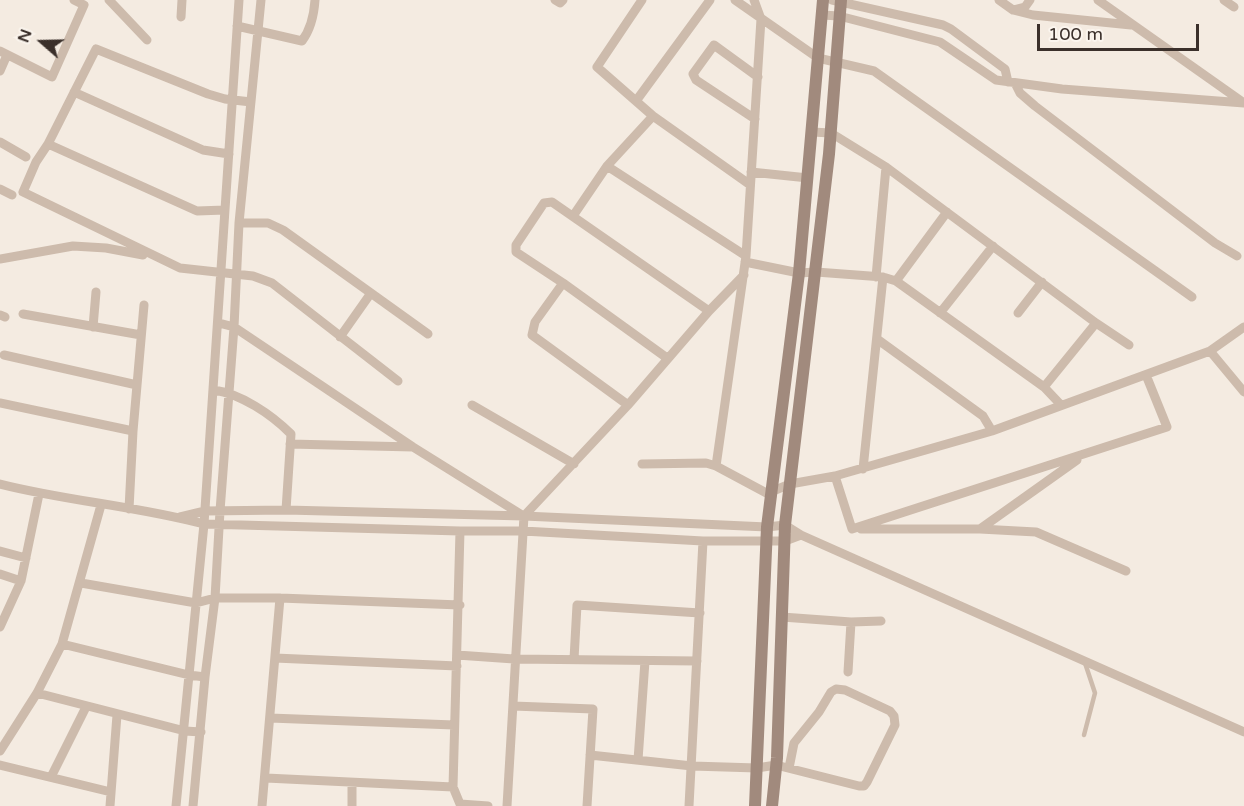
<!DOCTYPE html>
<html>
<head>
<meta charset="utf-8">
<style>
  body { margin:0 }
  #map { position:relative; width:1244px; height:806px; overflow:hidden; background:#f4ebe1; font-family:"Varela Round",sans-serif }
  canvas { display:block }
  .north { position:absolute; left:12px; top:12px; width:60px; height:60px; -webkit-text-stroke:4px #fbf5ee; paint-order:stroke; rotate:290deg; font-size:16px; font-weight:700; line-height:24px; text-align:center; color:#3b302b }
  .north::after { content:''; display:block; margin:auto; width:21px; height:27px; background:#3b302b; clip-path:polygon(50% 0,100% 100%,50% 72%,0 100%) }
  .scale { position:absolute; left:1037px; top:24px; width:162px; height:27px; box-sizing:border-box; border:3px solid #3b302b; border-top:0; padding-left:8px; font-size:18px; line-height:21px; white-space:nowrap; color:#3b302b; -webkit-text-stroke:4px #fbf5ee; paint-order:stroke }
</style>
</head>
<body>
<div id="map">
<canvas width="1244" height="806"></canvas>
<div class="north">N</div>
<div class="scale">100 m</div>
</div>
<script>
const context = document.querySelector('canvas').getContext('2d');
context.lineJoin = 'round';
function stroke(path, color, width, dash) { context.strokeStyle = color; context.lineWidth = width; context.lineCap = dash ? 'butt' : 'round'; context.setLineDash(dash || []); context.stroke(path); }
stroke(new Path2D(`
  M1084 735 1095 693 1085 663`), '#cdbbac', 4.5);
stroke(new Path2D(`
  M109 0 147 40
  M555 0 560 3 563 0
  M642 0 597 67 653 116 749 184
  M735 0 818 58 874 71 1192 297
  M832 0 943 25 951 29 1005 69 1008 82
  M999 0 1013 10 1025 7 1030 0
  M1224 0 1234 7
  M1013 10 1033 15 1131 25
  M822 15 839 16 940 42 996 80 1062 89 1244 103 1098 0
  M181 17 182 0
  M237 26 302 41C311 29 314 15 315 0
  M0 51 52 77 84 5 74 0
  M0 71 7 55
  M1015 83 1020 93 1035 106 1215 243 1237 256
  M74 92 203 150 229 154
  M636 101 710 0
  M251 102 225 99 208 94 96 49 48 144 36 162 23 192 180 268 253 276 272 283 398 381
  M755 119 696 80 693 74 714 45 758 77
  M812 132 831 133 886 167 1096 323 1044 387
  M0 142 26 157
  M48 144 197 211 225 210
  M607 166 746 256
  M751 172 808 178
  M0 189 12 195
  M573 216 607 166 653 116
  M239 223H268L283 230 428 334
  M0 259 73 246 106 248 143 255
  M745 262 799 273 816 272 883 277 896 281 1044 387 1061 405
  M876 277 886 167
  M896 281 947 212
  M563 283 535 322 532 335 628 405
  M940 313 993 246
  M1018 313 1042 282
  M23 314 141 335
  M0 315 5 317
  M219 323 234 327 413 447 522 515
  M1096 323 1129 345
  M93 327 96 292
  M340 337 371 293
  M877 339 983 416 992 431
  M1210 351 1244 392
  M4 355 137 385
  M667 358 563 283 516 252V245L544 203 552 202 709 311
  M214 390C241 394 271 414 291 434L286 510
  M0 403 133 431
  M472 405 574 464
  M290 444 413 447
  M642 464 706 463 716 466 772 496
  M716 466 746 256 761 19 754 0
  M863 469 883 277
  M835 476 852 529 1167 427 1146 375
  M0 484C67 501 137 506 204 524L460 531H523L703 541H785L801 535
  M773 491 790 484 835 476 992 431 1210 351 1244 327
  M129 509 133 431 144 305
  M180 517 205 511 286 510 524 516 767 527 785 525 801 535 1244 732
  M861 529H980L1077 460
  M980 529 1036 532 1126 571
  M460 531 453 787 460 804 488 806
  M0 551 26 558
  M0 574 21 581
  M81 583 196 603 215 598H280L460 605
  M782 617 851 622 881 621
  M0 627 21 581 39 494
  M62 644 189 675 205 677
  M457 655 514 659 697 661
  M275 658 457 666
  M574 659 577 605 700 613
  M848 672 851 622
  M37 693 185 731 201 732
  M513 706 593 709 587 806
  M270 718 454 725
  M0 751 37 693 62 644 101 505
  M590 755 692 766 757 768 776 765 859 786H864L867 782 895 725 894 716 890 711 845 690 836 689 831 692 819 712 794 743 789 768
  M638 760 645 661
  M0 765 111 792
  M51 777 86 707
  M266 778 453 787
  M110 806 117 715
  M176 806 204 524 239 0
  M193 806 205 677 215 598 220 511 234 327 239 223 261 0
  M262 806 280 598
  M352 806V783
  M507 806 524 516 628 405 709 311 744 275
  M689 806 703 541`), '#cdbbac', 9);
stroke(new Path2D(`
  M755 806 767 527 799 273 823 0
  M772 806 777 758 785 525 829 154 841 0`), '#a18a7d', 12);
</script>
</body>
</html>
